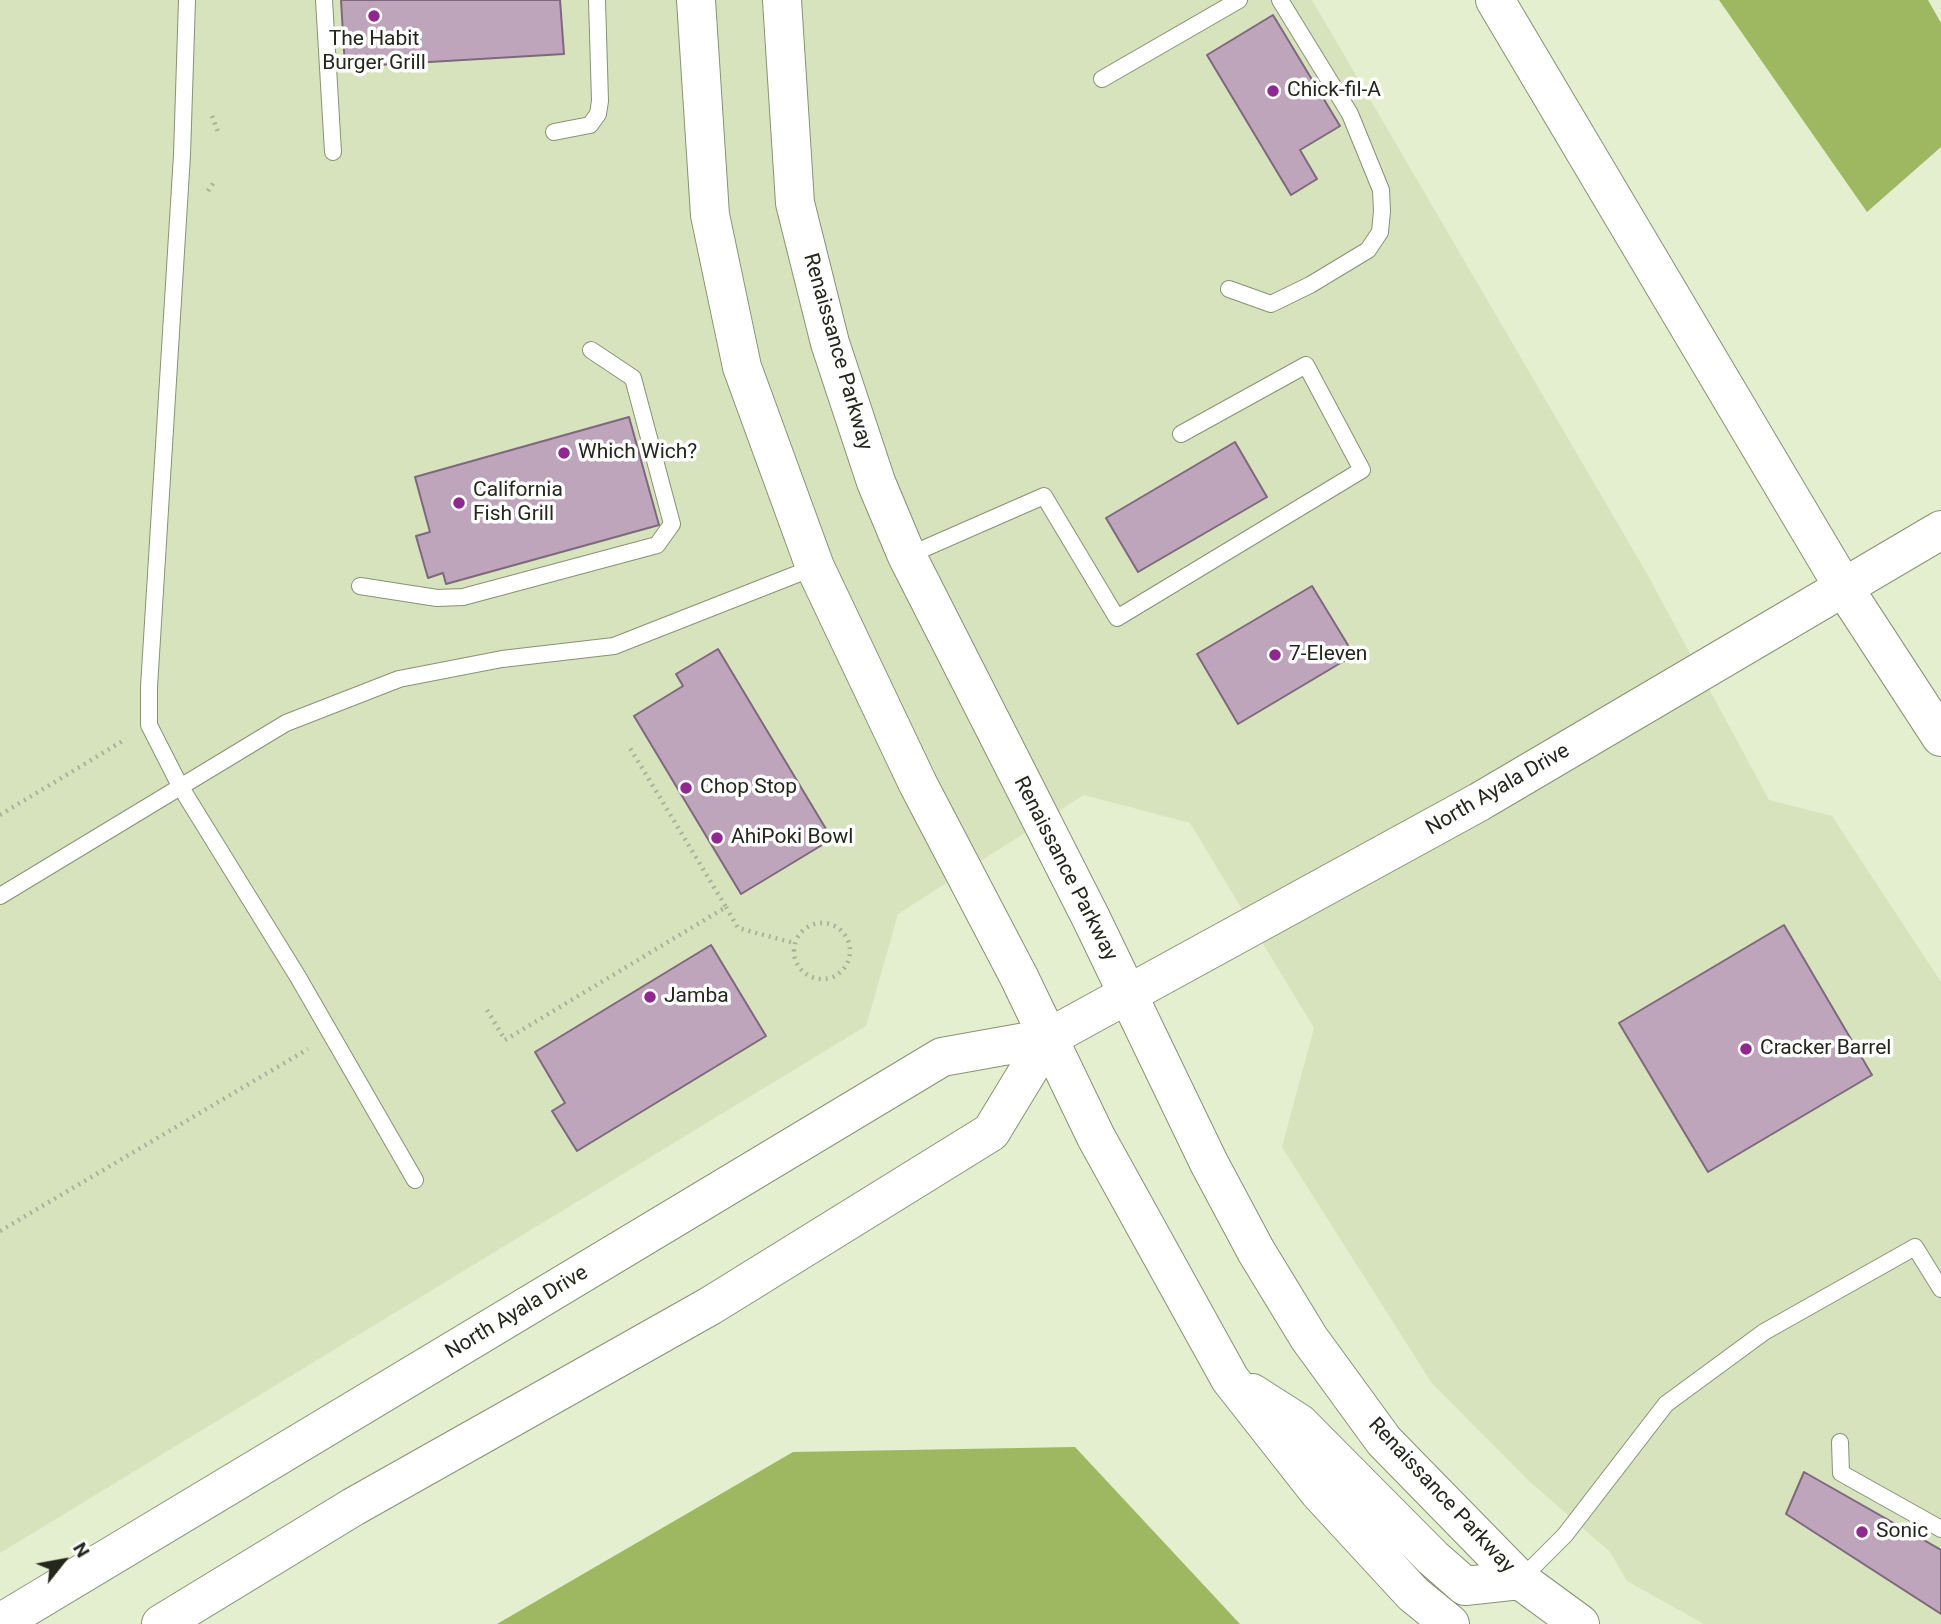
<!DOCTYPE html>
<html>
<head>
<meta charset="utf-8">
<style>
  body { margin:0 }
  #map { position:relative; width:1941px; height:1624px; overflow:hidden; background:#e4efd0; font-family:Roboto,sans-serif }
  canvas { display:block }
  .north { position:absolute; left:28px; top:1526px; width:70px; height:70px; -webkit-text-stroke:5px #fff; paint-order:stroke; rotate:59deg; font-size:19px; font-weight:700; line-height:28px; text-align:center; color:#24281c }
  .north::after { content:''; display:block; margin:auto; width:24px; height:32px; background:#24281c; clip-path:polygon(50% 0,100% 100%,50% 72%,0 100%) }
</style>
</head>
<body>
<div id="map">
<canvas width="1941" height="1624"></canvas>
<div class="north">N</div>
</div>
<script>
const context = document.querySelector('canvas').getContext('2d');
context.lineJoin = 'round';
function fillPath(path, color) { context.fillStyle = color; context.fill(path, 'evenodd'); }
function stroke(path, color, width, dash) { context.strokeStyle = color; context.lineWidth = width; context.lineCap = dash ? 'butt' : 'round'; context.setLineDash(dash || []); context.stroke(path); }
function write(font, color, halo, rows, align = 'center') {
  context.font = font + ' Roboto,sans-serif'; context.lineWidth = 7; context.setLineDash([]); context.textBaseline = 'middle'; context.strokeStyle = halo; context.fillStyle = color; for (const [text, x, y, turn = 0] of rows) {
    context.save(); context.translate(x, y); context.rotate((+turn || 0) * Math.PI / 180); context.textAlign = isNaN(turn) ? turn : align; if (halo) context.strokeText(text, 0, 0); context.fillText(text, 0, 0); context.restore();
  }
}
fillPath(new Path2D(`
  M0 0H1312L1646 572 1769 800 1832 816 1941 982V1624H1704L1627 1581 1610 1552 1528 1480 1431 1382 1282 1147 1314 1028 1190 823 1084 795 898 914 866 1026 0 1553Z`), '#d6e3bd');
fillPath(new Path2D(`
  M1719 0H1928L1941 23V147L1867 212Z
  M1075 1447 1240 1624H497L793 1452Z`), '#9db860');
const building = new Path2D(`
  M341 0H560L564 54 345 67Z
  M1273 15 1340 126 1300 150 1317 179 1291 195 1207 55Z
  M629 417 659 525 446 584 443 573 428 578 416 536 430 532 415 477Z
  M1235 442 1267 497 1138 572 1106 518Z
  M1312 586 1354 655 1238 724 1197 654Z
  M718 649 832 839 741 894 634 716 683 686 676 674Z
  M1784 925 1872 1075 1708 1172 1619 1023Z
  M711 945 766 1036 577 1151 552 1111 565 1103 535 1052Z
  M1804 1472 1941 1550V1614L1786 1514Z`);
fillPath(building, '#bea5bc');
stroke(building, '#7e687d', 2);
const service = new Path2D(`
  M187 0 182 155 149 687V725L180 786 298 977 415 1180
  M324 0 333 152
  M1102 79 1239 0
  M554 132 590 125 598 114 600 101 597 0
  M1229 289 1271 304 1310 285 1368 250 1380 232 1382 211 1381 190 1350 114 1280 0
  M907 556 1044 496 1117 618 1362 470 1306 365 1181 434
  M360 586 437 598 463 597 657 545 672 524 633 378 591 350
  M0 896 286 723 399 679 502 659 614 646 815 567
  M1840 1442 1841 1473 1941 1529
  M1520 1580 1565 1535 1666 1404 1764 1332 1915 1247 1941 1289`);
const tertiary = new Path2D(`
  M696 0 710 215 742 367 815 567 918 784 1019 977 1096 1137 1230 1379 1318 1491 1413 1594 1450 1624
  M782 0 795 203 830 343 876 482 907 556 1091 918 1209 1163 1256 1251 1309 1338 1384 1441 1520 1580 1580 1624
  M1252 1393 1299 1423 1433 1558 1465 1586 1520 1580`);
const secondary = new Path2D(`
  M0 1623 942 1057 1048 1038 1479 802 1941 530
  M161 1624 353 1507 710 1306 991 1132 1048 1038`);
const motorway = new Path2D(`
  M1495 0 1844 588 1941 737`);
stroke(service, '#889275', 18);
stroke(tertiary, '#889275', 40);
stroke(secondary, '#889275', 40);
stroke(motorway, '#889275', 40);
stroke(new Path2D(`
  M212 116 218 132
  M208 191 214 182
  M0 815 126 739
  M726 907 738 928 794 943
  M794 951a28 28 0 1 1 56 0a28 28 0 1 1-56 0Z
  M487 1010 505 1040 726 907 630 748
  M0 1231 308 1049`), '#aab39a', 4.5, [2, 5]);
stroke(service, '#fff', 16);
stroke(tertiary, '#fff', 38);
stroke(secondary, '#fff', 38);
stroke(motorway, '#fff', 38);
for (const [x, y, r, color] of [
  [374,16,7,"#8f298f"],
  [1273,91,7,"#8f298f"],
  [564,453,7,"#8f298f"],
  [459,503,7,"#8f298f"],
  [1275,655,7,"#8f298f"],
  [686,788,7,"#8f298f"],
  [717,838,7,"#8f298f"],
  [650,997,7,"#8f298f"],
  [1746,1049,7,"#8f298f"],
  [1862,1532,7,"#8f298f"]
]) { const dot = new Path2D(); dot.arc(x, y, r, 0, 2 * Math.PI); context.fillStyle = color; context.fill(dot); stroke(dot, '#fff', 2.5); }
write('21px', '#24281c', '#fff', [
  ["The Habit",374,40,"center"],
  ["Burger Grill",374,64,"center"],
  ["Chick-fil-A",1287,91],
  ["Which Wich?",578,453],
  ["California",473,491],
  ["Fish Grill",473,515],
  ["7-Eleven",1289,655],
  ["Chop Stop",700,788],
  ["AhiPoki Bowl",731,838],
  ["Jamba",664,997],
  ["Cracker Barrel",1760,1049],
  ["Sonic",1876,1532]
], 'left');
write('21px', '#24281c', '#fff', [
  ["Renaissance Parkway",837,352,74],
  ["North Ayala Drive",1498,790,-30],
  ["Renaissance Parkway",1065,869,63],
  ["North Ayala Drive",517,1313,-31],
  ["Renaissance Parkway",1441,1496,47]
]);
</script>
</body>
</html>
